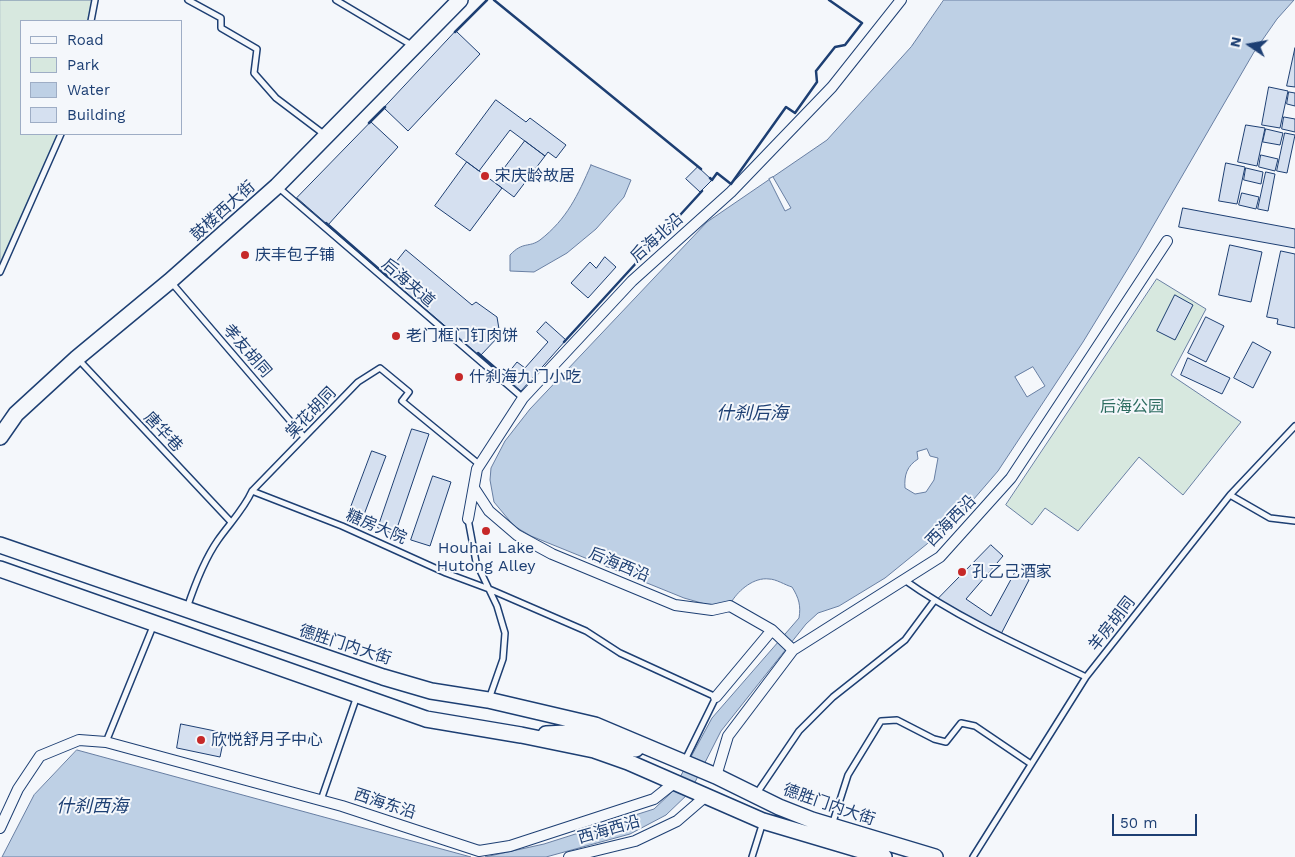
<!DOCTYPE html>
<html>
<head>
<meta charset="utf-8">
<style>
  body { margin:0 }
  #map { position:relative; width:1295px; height:857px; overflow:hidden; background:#f4f7fb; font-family:"Work Sans",sans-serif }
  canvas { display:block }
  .legend { position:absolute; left:20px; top:20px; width:162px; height:115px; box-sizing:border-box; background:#f4f7fb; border:1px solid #9eadc5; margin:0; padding:6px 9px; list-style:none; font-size:15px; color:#1d3f73 }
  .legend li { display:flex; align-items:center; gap:10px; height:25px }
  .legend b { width:25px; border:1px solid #9eadc5 }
  .north { position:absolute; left:1225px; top:20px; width:50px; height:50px; -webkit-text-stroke:4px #f4f7fb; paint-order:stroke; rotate:282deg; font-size:14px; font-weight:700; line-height:20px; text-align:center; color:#1d3f73 }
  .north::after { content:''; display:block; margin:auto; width:18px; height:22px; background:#1d3f73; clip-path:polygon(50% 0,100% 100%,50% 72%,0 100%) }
  .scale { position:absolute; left:1112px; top:814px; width:85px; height:22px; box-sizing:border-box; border:2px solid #1d3f73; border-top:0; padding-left:6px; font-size:15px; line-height:18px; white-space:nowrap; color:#1d3f73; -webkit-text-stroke:4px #f4f7fb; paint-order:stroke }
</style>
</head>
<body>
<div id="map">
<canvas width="1295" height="857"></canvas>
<ul class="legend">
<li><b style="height:6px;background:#f4f7fb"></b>Road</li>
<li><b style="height:14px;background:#d7e8df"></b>Park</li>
<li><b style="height:14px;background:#bed0e5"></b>Water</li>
<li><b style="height:14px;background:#d5e0f0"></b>Building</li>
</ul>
<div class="north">N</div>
<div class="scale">50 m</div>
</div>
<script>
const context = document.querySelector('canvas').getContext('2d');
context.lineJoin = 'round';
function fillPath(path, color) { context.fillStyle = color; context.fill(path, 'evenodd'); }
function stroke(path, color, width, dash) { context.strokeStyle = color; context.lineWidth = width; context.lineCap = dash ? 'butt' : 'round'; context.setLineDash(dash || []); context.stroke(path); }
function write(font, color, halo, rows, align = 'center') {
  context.font = font + ' "Work Sans","Noto Sans SC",sans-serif'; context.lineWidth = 4; context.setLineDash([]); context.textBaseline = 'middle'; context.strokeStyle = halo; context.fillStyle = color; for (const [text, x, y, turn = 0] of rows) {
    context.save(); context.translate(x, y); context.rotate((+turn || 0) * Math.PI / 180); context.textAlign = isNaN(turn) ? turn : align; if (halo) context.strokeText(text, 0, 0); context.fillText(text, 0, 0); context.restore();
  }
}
const green = new Path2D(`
  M0 0H95L91 21H21V134H61L0 272Z
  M1157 279 1206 309 1171 375 1241 422 1183 495 1139 457 1078 531 1045 508 1032 525 1006 505Z`);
fillPath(green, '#d7e8df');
stroke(green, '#687fa3', 1);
const water = new Path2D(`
  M944 0H1294L1277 19 1254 52 1138 252 1083 342 998 471 967 507 938 535 885 578 839 606 818 613 806 624 721 731 690 792 666 815 630 834 546 857H485L544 844 654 809 672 792 712 718 799 618C801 606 799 598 792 587 785 585 776 579 769 579 754 577 739 590 732 601L712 606 684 598 531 536 514 526 494 502 490 480 491 468 505 441 530 409 707 222 827 140 911 47ZM1033 367 1045 386 1027 397 1015 377ZM927 449 930 456 938 458 934 480 926 492 915 494 905 488C904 475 907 466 918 459L917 452Z
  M591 165 631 180 624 197 596 229 567 253 534 272 510 271V255C523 241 529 248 540 240 567 219 578 195 591 165Z
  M77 750 471 857H2L34 795Z`);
fillPath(water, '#bed0e5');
stroke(water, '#687fa3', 1);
const pier = new Path2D(`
  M773 177 791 208 785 211 769 179Z`);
fillPath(pier, '#f4f7fb');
stroke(pier, '#687fa3', 1);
const building = new Path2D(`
  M456 31 480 54 408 131 384 108Z
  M1295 48V87L1287 86Z
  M1269 87 1288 91 1280 128 1262 125Z
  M1289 92 1295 93V106L1287 104Z
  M496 100 526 122 530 118 566 145 556 158 548 152 545 156 510 130 479 171 456 154Z
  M1284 117 1295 119V132L1282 129Z
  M371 122 398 147 328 225 297 198Z
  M1246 125 1265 128 1257 166 1238 162Z
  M1266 129 1283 133 1280 145 1263 142Z
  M1285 133 1295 135 1287 173 1277 171Z
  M525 141 545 156 514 197 494 182Z
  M1261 155 1278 159 1275 171 1259 167Z
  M467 162 502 188 470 231 435 206Z
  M1226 163 1245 167 1237 204 1219 201Z
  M698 167 712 180 700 192 686 179Z
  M1246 168 1263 172 1261 184 1244 180Z
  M1266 172 1275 174 1268 211 1258 209Z
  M1242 193 1259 197 1256 209 1239 205Z
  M1183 208 1295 229V248L1179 227Z
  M1230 245 1262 252 1251 302 1219 295Z
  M406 250 472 305 476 302 497 317 500 335 480 356 386 275Z
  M1281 251 1295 254V328L1277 324 1278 319 1267 317Z
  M605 257 616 267 588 298 571 283 590 262 596 268Z
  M1175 295 1193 305 1175 340 1157 331Z
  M1206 317 1224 326 1206 362 1188 353Z
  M546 322 566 340 521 391 505 377 517 362 525 368 548 342 537 332Z
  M1253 342 1271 352 1253 388 1234 378Z
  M1188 358 1230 378 1222 394 1181 375Z
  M412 429 429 434 395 534 378 528Z
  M372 451 386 456 362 520 348 515Z
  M433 476 451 482 430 546 411 540Z
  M991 545 1003 556 966 599 991 616 1015 572 1029 580 1001 634 937 600Z
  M181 724 225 733 220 757 177 748Z`);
fillPath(building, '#d5e0f0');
stroke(building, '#1d3f73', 1);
const lane = new Path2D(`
  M188 0 221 18V28L257 49 254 73 276 98 325 135
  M336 0 413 46
  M91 21 95 0
  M279 188 523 398
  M0 272 61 134
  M171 282 304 437
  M78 359 231 522
  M252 491 342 526 446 573 489 589 586 631 620 653 716 697 684 762
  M1230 495 1270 518 1295 521
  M468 519 476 562 497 606 505 633 503 659 489 699
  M903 579C959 619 1023 647 1086 677
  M187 608C195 584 204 560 218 540 230 523 244 509 252 491L358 382 380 368 409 392 402 401 480 465
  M106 742 154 624
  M757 793 799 731 833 697 905 640 934 601
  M321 800 357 696
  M832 825 848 775 881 721 897 720 934 739 946 742 961 723 975 726 1031 764
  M752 857 763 822
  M973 857 1086 677 1230 495 1295 426`);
const street = new Path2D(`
  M474 488 489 511 517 535 552 554 675 605 712 610 730 606 772 630 793 650
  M468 519 477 469 523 398 632 281 731 192 832 87 901 0
  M716 697 772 630
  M716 776 728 736 793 650 940 557 1011 478 1167 241
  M0 828 18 789 40 756 79 740 106 742 342 806 479 851 510 846 654 799 674 783
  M569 857 635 841 677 821 706 796`);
const secondary = new Path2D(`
  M0 437 16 414 77 358 170 281 277 186 460 0
  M0 545 383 677 431 691 488 700 595 725 716 776 779 807 812 820 935 857
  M0 569 426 719 521 735 594 750 628 762 763 821 884 857
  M546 734 566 733 636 749`);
stroke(lane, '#1d3f73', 8);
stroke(street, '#1d3f73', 12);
stroke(secondary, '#1d3f73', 18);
stroke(lane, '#f4f7fb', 5);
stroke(street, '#f4f7fb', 10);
stroke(secondary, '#f4f7fb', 15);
stroke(new Path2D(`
  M494 0 701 169
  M455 32 487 0
  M369 123 385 107
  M710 178 712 180 717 173 731 184 786 107 795 113 817 82 816 71 835 47 845 45 862 23 829 0
  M326 223 388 277
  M564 342 702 191
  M478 353 508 379`), '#1d3f73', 2.5);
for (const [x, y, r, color] of [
  [485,176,5,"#c62828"],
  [245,255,5,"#c62828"],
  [396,336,5,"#c62828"],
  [459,377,5,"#c62828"],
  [486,531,5,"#c62828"],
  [962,572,5,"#c62828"],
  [201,740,5,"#c62828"]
]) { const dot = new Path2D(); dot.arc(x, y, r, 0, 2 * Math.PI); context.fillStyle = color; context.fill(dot); stroke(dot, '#f4f7fb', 2); }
write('16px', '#1d3f73', '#f4f7fb', [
  ["宋庆龄故居",495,176],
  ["庆丰包子铺",255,255],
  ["老门框门钉肉饼",406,336],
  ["什刹海九门小吃",469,377],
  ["Houhai Lake",486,548,"center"],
  ["Hutong Alley",486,566,"center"],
  ["孔乙己酒家",972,572],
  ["欣悦舒月子中心",211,740]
], 'left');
write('16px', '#1d3f73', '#f4f7fb', [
  ["鼓楼西大街",223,211,-42],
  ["后海北沿",657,238,-42],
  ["后海夹道",408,283,41],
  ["孝友胡同",247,351,49],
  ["棠花胡同",311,413,-46],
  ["唐华巷",163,432,47],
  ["西海西沿",951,521,-46],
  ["糖房大院",376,527,23],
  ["后海西沿",619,565,23],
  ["羊房胡同",1112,624,-52],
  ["德胜门内大街",345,645,18],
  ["西海东沿",385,804,18],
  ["德胜门内大街",829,805,19],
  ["西海西沿",609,830,-16]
]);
write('16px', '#2c6c60', '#f4f7fb', [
  ["后海公园",1132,407]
]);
write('italic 18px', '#1d3f73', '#f4f7fb', [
  ["什刹后海",752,414],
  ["什刹西海",92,807]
]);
</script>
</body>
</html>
